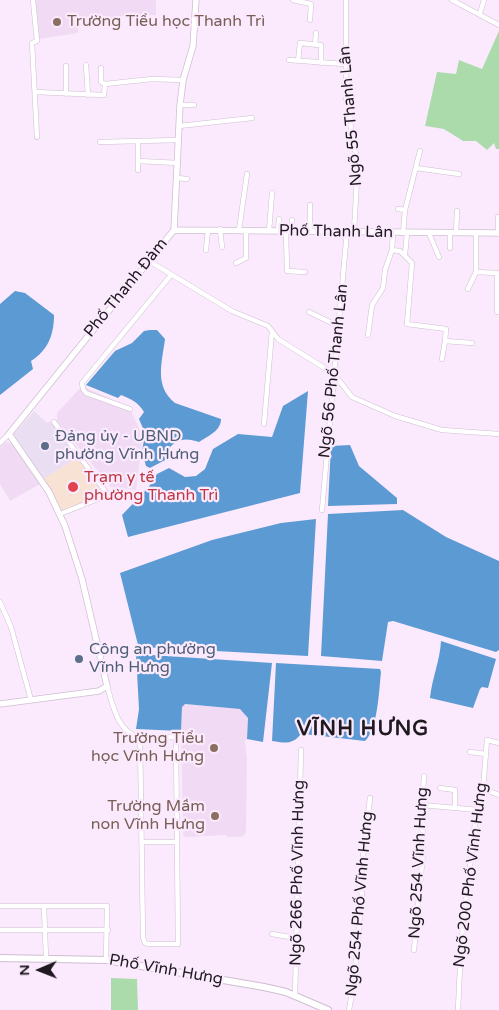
<!DOCTYPE html>
<html>
<head>
<meta charset="utf-8">
<style>
  body { margin:0 }
  #map { position:relative; width:499px; height:1010px; overflow:hidden; background:#fbeafd; font-family:"Varela Round",sans-serif }
  canvas { display:block }
  .north { position:absolute; left:15px; top:945px; width:50px; height:50px; -webkit-text-stroke:4px #fbeafd; paint-order:stroke; rotate:269deg; font-size:14px; font-weight:700; line-height:20px; text-align:center; color:#1f1920 }
  .north::after { content:''; display:block; margin:auto; width:18px; height:22px; background:#1f1920; clip-path:polygon(50% 0,100% 100%,50% 72%,0 100%) }
</style>
</head>
<body>
<div id="map">
<canvas width="499" height="1010"></canvas>
<div class="north">N</div>
</div>
<script>
const context = document.querySelector('canvas').getContext('2d');
context.lineJoin = 'round';
function fillPath(path, color) { context.fillStyle = color; context.fill(path, 'evenodd'); }
function stroke(path, color, width, dash) { context.strokeStyle = color; context.lineWidth = width; context.lineCap = dash ? 'butt' : 'round'; context.setLineDash(dash || []); context.stroke(path); }
function write(font, color, halo, rows, align = 'center') {
  context.font = font + ' "Varela Round",sans-serif'; context.lineWidth = 4.5; context.setLineDash([]); context.textBaseline = 'middle'; context.strokeStyle = halo; context.fillStyle = color; for (const [text, x, y, turn = 0] of rows) {
    context.save(); context.translate(x, y); context.rotate((+turn || 0) * Math.PI / 180); context.textAlign = isNaN(turn) ? turn : align; if (halo) context.strokeText(text, 0, 0); context.fillText(text, 0, 0); context.restore();
  }
}
fillPath(new Path2D(`
  M34 411 47 423 50 421 77 458 44 479 14 434Z`), '#e9def2');
fillPath(new Path2D(`
  M35 0H156V15L122 16V27H113V18H78V33L39 39Z
  M82 386 129 407 143 437 136 490 111 487 57 421V413Z
  M6 442 12 443 40 484 10 501 0 484V447Z
  M184 704 240 709 248 718 247 739 245 741 247 759 246 833 242 837H228L226 835 186 837 183 835 181 731 182 707Z`), '#f1dbf4');
fillPath(new Path2D(`
  M77 458 104 495 61 511 44 479Z`), '#f7e2d4');
fillPath(new Path2D(`
  M499 31V149H496L494 143 487 150 476 141H463L444 129 425 126 437 72 456 74 459 60 482 69Z
  M111 978 137 979 138 1010H111Z`), '#acdbab');
fillPath(new Path2D(`
  M15 291 25 293 54 315C54 335 48 350 31 361L33 369 0 395V304Z
  M150 330H157L165 339C162 363 154 386 175 403L221 419C221 431 208 436 199 442 185 437 175 439 167 451V459L150 468 146 466 142 452 145 433 139 419 144 412C138 402 131 399 121 395L118 398 86 385 115 351 132 343 144 331Z
  M308 391 300 493 128 537 122 515 148 488 157 474 169 468 185 477 196 476 205 469 213 449 238 434 272 437 283 406Z
  M350 445 359 466 397 498V504L328 506 331 446Z
  M403 510 446 537 499 561V650L496 652 393 621 388 622 382 661 321 656 328 514Z
  M316 519 308 656 142 647 138 645 120 573 212 540 281 523Z
  M441 641 496 659 488 688 482 687 480 689 473 708 430 698C432 678 440 661 441 641Z
  M136 654 272 663 263 742 247 739 248 718 240 709 185 704 182 707 181 731 136 729 139 709Z
  M276 663 380 669 381 672C379 690 378 729 365 741L304 734H301C292 745 285 743 272 741Z`), '#5c9ad3');
const minor = new Path2D(`
  M33 0 37 41 32 43 37 137
  M293 0 311 4 310 20
  M346 0V99L350 112 351 134 358 162 354 231
  M452 0 499 25
  M480 13 484 0
  M315 45 316 33
  M289 60 344 64
  M298 61 300 43 321 45V63
  M86 65 88 95
  M66 66V94
  M101 68V82L105 84 152 79 183 80
  M35 92 104 95 105 84
  M180 105H194
  M179 126 252 118
  M138 141V170
  M100 142 179 140
  M138 161 178 163
  M416 168 459 174
  M177 178 187 179
  M398 209 405 210 403 233
  M405 210 420 151
  M220 229 222 247
  M239 230 247 174
  M269 231 272 193
  M278 231 279 219
  M292 231V220
  M310 231V205
  M286 232 287 271 305 272
  M429 233 439 257
  M450 233V248
  M456 233 457 211
  M498 233V217
  M206 250 208 230
  M392 250 400 251 412 263 407 324 446 329 445 341 472 343
  M405 255 407 233
  M149 261 232 311 268 326 278 339 334 374 352 397 395 416 442 430 499 434
  M236 263 246 258V231
  M476 272 497 273V312H499
  M468 289 476 272V233
  M309 312 340 327
  M368 335 372 305 383 288 385 270 392 250 393 233
  M442 359 445 341
  M130 409 86 393 83 389 82 383 171 275
  M54 422 108 495 60 514
  M264 424 272 331
  M0 443 9 434
  M322 510 347 231
  M0 602 11 627 31 700
  M107 686C112 703 118 734 140 737 151 739 165 737 176 737L178 944H149L145 943 143 938 140 737
  M470 752 486 754
  M440 788 455 790V807
  M483 789 499 795
  M422 805 478 810
  M142 842H176
  M0 906H107L106 960
  M44 906 46 958
  M0 930H108
  M272 934 296 938
  M414 950 423 853 422 805 424 776
  M295 996 301 750
  M349 1010 354 982 362 893 359 890 370 798
  M458 1010 461 945 476 814 483 789 487 740 499 743`);
const tertiary = new Path2D(`
  M174 230 499 233
  M0 704 99 691 107 686 82 579 65 526 49 492 9 434 174 230 180 105 183 80 193 46 196 0`);
const secondary = new Path2D(`
  M0 958 106 960 264 987 286 992 328 1010`);
stroke(minor, '#cfbed1', 5.5);
stroke(tertiary, '#cfbed1', 7);
stroke(secondary, '#cfbed1', 8);
stroke(minor, '#fff', 4.5);
stroke(tertiary, '#fff', 5.5);
stroke(secondary, '#fff', 6);
for (const [x, y, r, color] of [
  [57,22,5,"#8d6e63"],
  [45,446,5,"#5c6f8a"],
  [73,487,6,"#e0444e"],
  [79,659,5,"#5c6f8a"],
  [214,748,5,"#8d6e63"],
  [215,816,5,"#8d6e63"]
]) { const dot = new Path2D(); dot.arc(x, y, r, 0, 2 * Math.PI); context.fillStyle = color; context.fill(dot); stroke(dot, '#fbeafd', 2); }
write('16px', '#785e54', '#fbeafd', [
  ["Trường Tiểu học Thanh Trì",67,22,"left"],
  ["Trường Tiểu",204,739],
  ["học Vĩnh Hưng",204,757],
  ["Trường Mầm",205,807],
  ["non Vĩnh Hưng",205,825]
], 'right');
write('16px', '#1f1920', '#fbeafd', [
  ["Ngõ 55 Thanh Lân",351,116,-95],
  ["Phố Thanh Lân",336,232,1],
  ["Phố Thanh Đàm",126,288,-51],
  ["Ngõ 56 Phố Thanh Lân",334,371,-84],
  ["Ngõ 254 Vĩnh Hưng",419,863,-87],
  ["Ngõ 266 Phố Vĩnh Hưng",298,873,-89],
  ["Ngõ 200 Phố Vĩnh Hưng",471,875,-83],
  ["Ngõ 254 Phố Vĩnh Hưng",360,904,-85],
  ["Phố Vĩnh Hưng",166,970,10]
]);
write('16px', '#4e5e75', '#fbeafd', [
  ["Đảng ủy - UBND",55,437],
  ["phường Vĩnh Hưng",55,455],
  ["Công an phường",89,650],
  ["Vĩnh Hưng",89,668]
], 'left');
write('16px', '#be3a42', '#fbeafd', [
  ["Trạm y tế",84,478],
  ["phường Thanh Trì",84,496]
], 'left');
context.letterSpacing = '1px';
write('bold 21px', '#1f1920', '#fbeafd', [
  ["VĨNH HƯNG",363,729]
]);
context.letterSpacing = '0px';
</script>
</body>
</html>
